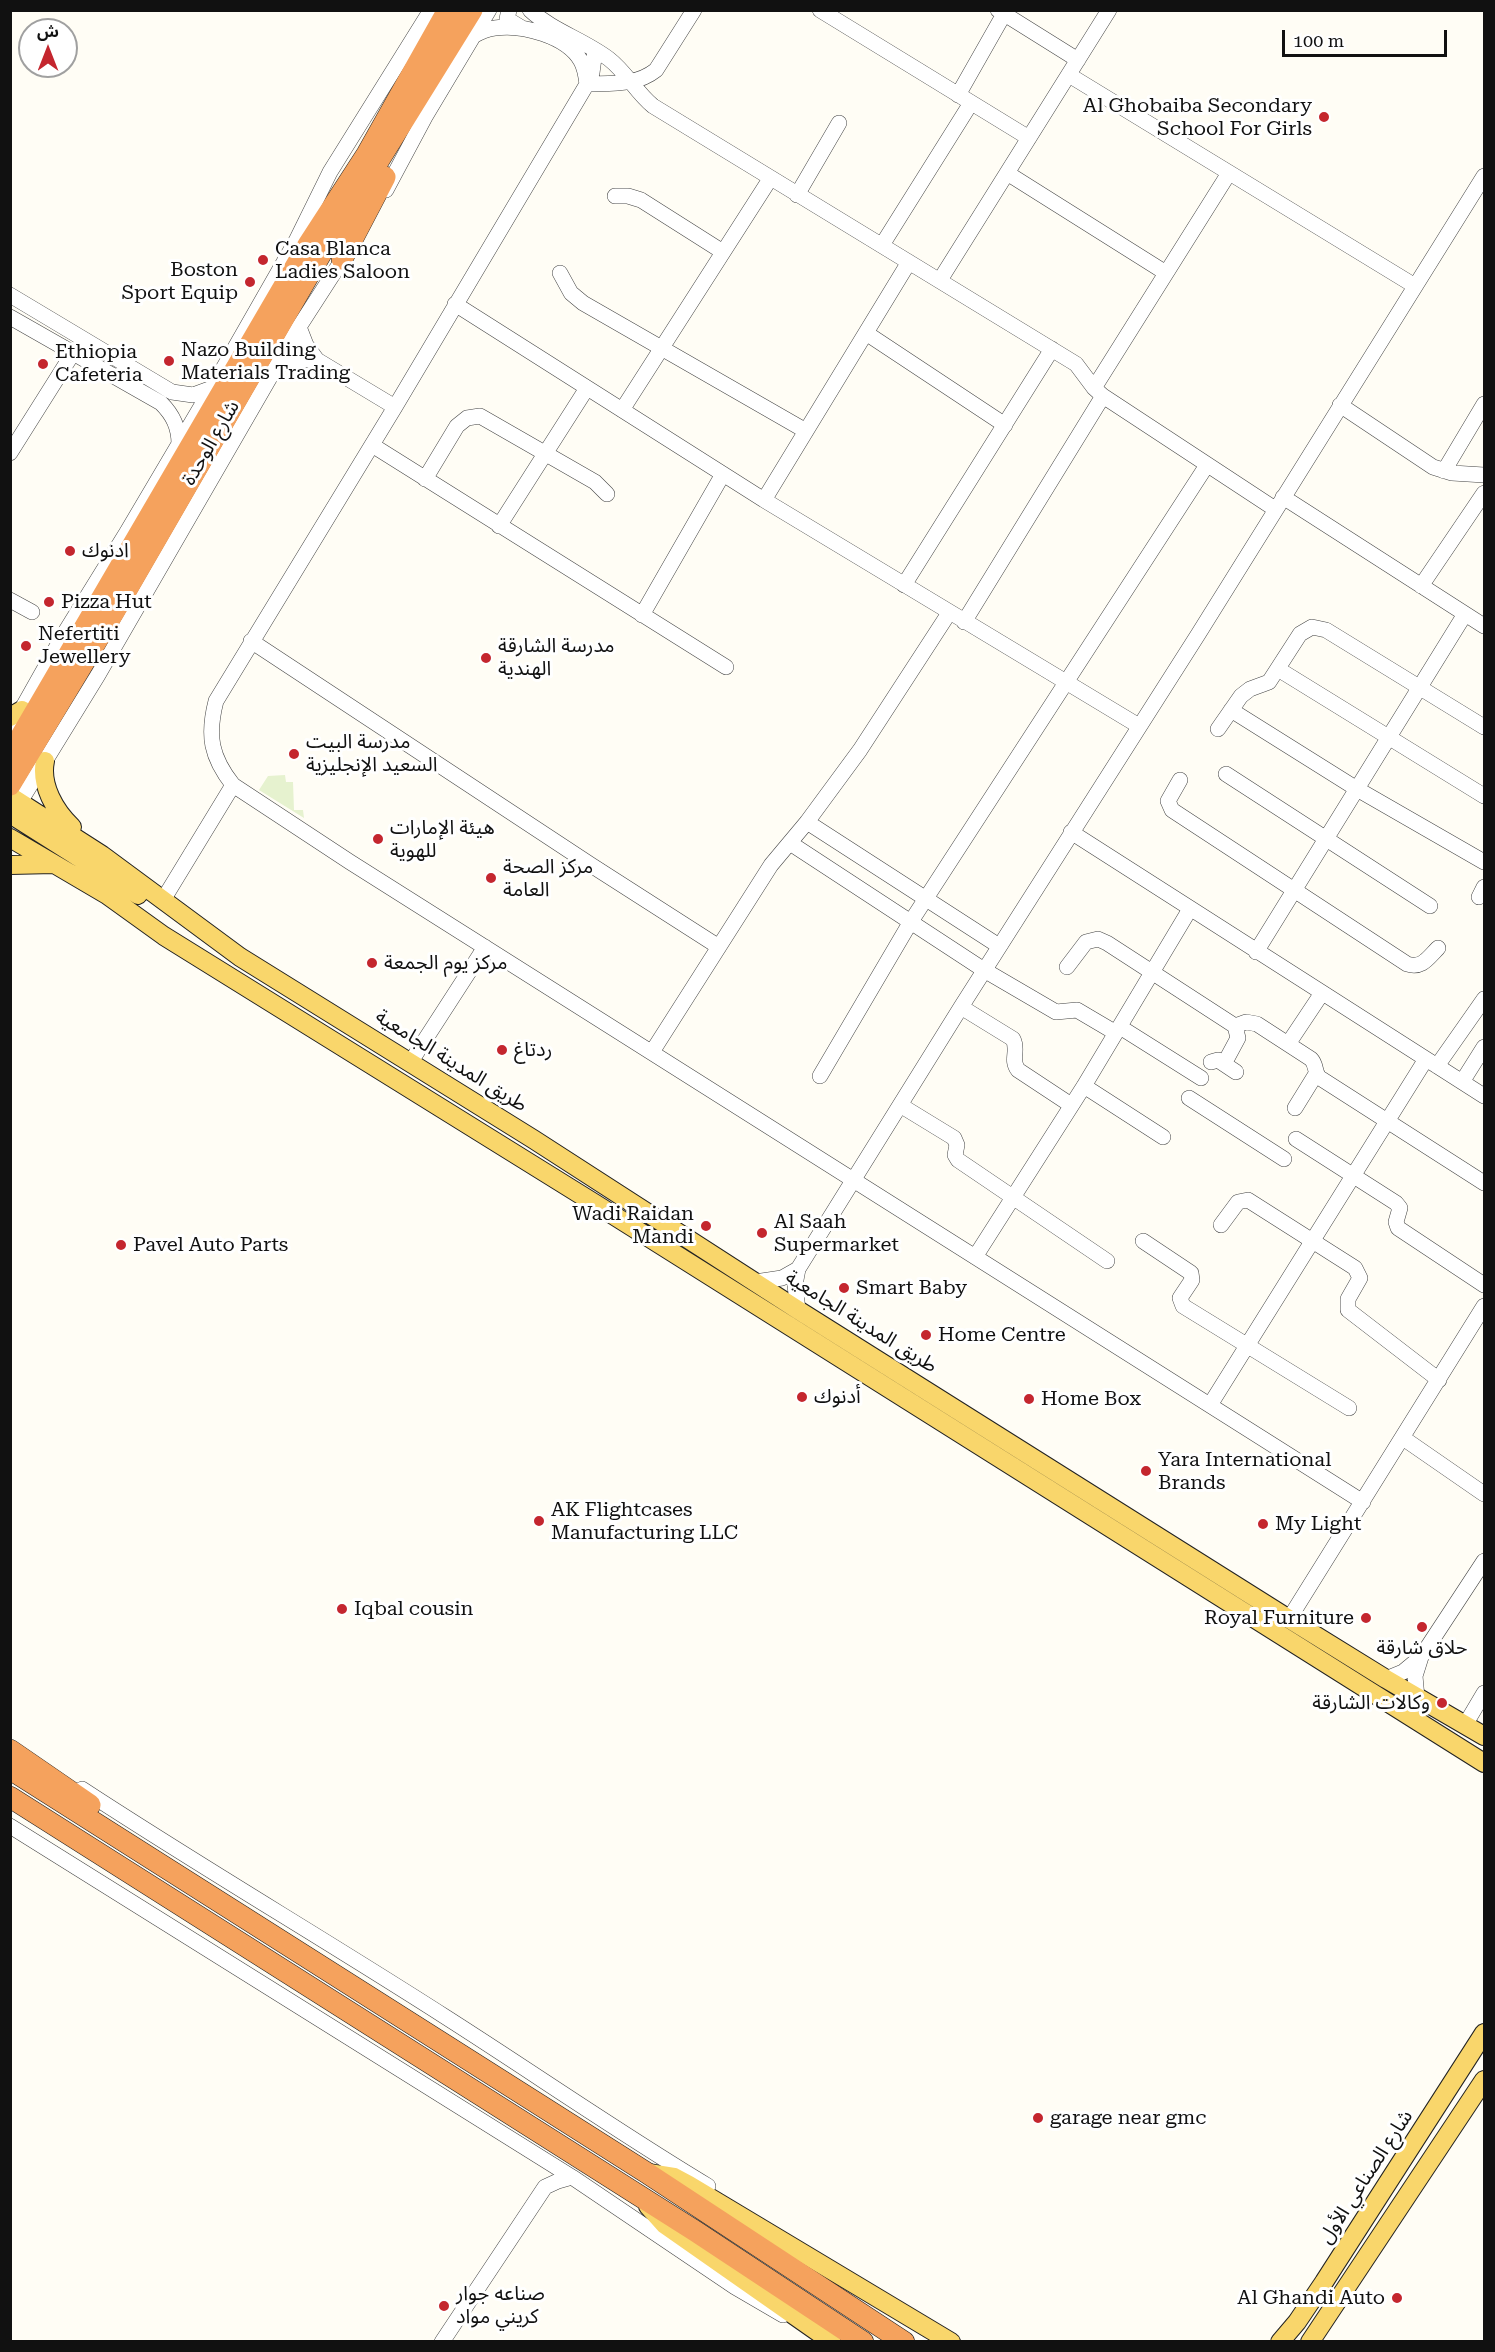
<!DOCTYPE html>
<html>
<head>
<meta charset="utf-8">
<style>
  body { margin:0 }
  #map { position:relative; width:1495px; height:2352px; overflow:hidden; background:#fffdf5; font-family:"Roboto Serif","Noto Sans Arabic",serif }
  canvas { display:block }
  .frame { position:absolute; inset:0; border:12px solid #111; pointer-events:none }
  .north { position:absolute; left:18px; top:18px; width:60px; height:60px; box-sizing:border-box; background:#fff; border:2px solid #a0a0a0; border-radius:50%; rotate:0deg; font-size:16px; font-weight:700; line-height:24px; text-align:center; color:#111 }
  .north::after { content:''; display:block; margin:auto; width:21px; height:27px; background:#c4262e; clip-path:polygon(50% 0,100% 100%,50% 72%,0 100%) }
  .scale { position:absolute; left:1282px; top:30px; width:165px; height:27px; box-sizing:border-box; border:3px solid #111; border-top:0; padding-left:8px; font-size:18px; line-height:21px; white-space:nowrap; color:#111; -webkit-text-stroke:4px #fff; paint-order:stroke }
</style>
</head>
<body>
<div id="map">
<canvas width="1495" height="2352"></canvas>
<div class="frame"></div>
<div class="north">ش</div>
<div class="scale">100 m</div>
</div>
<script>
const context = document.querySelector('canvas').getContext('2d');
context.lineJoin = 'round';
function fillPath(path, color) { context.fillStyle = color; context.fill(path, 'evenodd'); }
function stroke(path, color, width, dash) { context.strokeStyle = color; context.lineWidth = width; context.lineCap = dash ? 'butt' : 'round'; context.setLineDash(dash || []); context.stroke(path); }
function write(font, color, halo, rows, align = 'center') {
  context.font = font + ' "Roboto Serif","Noto Sans Arabic",serif'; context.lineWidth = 6; context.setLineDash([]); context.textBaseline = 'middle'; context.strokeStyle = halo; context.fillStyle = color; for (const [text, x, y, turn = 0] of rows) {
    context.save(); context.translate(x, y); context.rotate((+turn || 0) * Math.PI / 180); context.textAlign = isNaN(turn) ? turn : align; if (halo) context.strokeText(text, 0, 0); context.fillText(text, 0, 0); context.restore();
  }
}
fillPath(new Path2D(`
  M285 775 286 782H293L294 810H303L304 818 259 790 268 776Z`), '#e6f2cf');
const minor = new Path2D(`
  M509 10 507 19 522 28
  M530 10C553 31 584 40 609 59 626 72 636 92 653 106L1076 364 1094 388 1103 396 1275 509
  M820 10 1029 138
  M998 10 1078 60
  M473 36C480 32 487 29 495 28 522 24 567 36 581 61 585 68 586 76 587 84 611 83 636 86 656 70L694 10
  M595 50 592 73 587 84 395 407 216 701C207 736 211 757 233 785L350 862 1363 1502
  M1069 75 1415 286
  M958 95 1004 14
  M1007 173 1166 273
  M386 190 425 117 489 10
  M797 195 839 123
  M615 196H628L641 200 723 252
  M882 245 971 103
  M560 273 571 293 583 303 806 431
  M940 280 1109 10
  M10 295 172 392 193 395 212 388
  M455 304 764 500 1139 726
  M10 317 161 403C173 415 179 427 179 444
  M299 327 306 345 317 360
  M866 333 1005 425
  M276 367 292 360H317L395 407
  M1094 388 1229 173
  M1340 405 1433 467 1452 473 1484 475
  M622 410 770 179
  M372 445 726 667
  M10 453 73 353 81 355
  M1444 471 1484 404
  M425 479 457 426 467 418 480 416 595 482 607 494
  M1283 497 1484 626
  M764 500 909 262
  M499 526 587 388
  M904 585 1052 349
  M1421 586 1484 493
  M10 600 32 612
  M642 615 723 474
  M964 622 1103 396
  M251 641 591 865 719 947
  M1278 669 1484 796
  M1231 710 1357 789 1484 862
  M1218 729 1241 696 1250 689 1269 682 1300 634 1312 627 1326 630 1484 727
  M10 730 64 634 127 532 212 388 296 241 330 172 431 10
  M1226 774 1430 906
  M1180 780 1168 801 1172 810 1407 964C1422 969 1428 958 1438 948
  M15 810 98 675 299 327 348 251
  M807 822 999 946
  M1071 832 1484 1096
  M790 843 984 970 1056 1012 1077 1010 1116 1033
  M1479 897 1484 887
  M163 900 233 785
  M1256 952 1465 614
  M1067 967 1086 942 1098 939 1107 943 1235 1026 1238 1038 1224 1064
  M961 1007 1013 1039C1019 1050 1010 1060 1018 1070L1071 1105
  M1235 1026 1246 1022 1257 1024 1311 1059C1317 1065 1314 1073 1320 1078L1484 1183
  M1120 1027 1201 1078
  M1288 1044 1322 993
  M652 1052 771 865 807 822 860 750 949 613
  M1211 1062 1218 1060 1236 1072
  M410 1063 485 947
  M1437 1066 1484 999
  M820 1076 910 923 1207 465
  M1462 1082 1484 1047
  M1084 1086 1163 1137
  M1189 1098 1284 1159
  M900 1105 954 1138 957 1145 955 1155 958 1160 1107 1261
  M1295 1108 1316 1074
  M1296 1139 1396 1203 1400 1208 1396 1222 1398 1228 1484 1285
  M1221 1225 1238 1202 1248 1200 1355 1268 1360 1278 1348 1299V1310L1439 1380
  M1143 1241 1191 1273 1192 1280 1180 1298 1183 1306 1349 1408
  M975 1257 1084 1086 1190 909
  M755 1282 782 1278 798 1269
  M798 1310 795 1285 798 1269 961 1007 1199 633 1484 176
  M1210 1405 1426 1059
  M1403 1438 1484 1494
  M1289 1619 1484 1306
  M1386 1679 1403 1672 1421 1657 1484 1561
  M1417 1698 1415 1676 1421 1657
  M1465 1725 1484 1693
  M82 1789C201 1867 324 1939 444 2016 532 2072 618 2132 708 2186
  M10 1826 572 2177 735 2287 783 2315
  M442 2342 545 2187 558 2181 572 2177`);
const major = new Path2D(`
  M10 717 22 710
  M45 761C40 785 55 811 72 827
  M10 796 102 855 240 957 533 1139 798 1310 1289 1619 1386 1679 1484 1736
  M10 814 138 895
  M10 838 107 895 164 936 594 1203 1484 1763
  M10 865 54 864
  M649 2173 674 2177 689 2185 951 2342
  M648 2206 665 2225 832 2342
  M1280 2342 1297 2322 1324 2282 1484 2033
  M1310 2342 1484 2080`);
const highway = new Path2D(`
  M342 259 385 177
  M10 755 308 245 367 154 448 10
  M10 785 114 612 322 252 472 10
  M10 1750 90 1805
  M10 1769 647 2173 904 2342
  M10 1797 695 2231 863 2342`);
stroke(minor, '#444', 16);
stroke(major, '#222', 20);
stroke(highway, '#222', 22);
stroke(minor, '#fff', 15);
stroke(major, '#f9d66b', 18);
stroke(highway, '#f5a25d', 21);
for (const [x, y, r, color] of [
  [1324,117,6,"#c4262e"],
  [263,260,6,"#c4262e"],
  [250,282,6,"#c4262e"],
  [169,361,6,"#c4262e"],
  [43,364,6,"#c4262e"],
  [70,551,6,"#c4262e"],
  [49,602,6,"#c4262e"],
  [26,646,6,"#c4262e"],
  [486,658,6,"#c4262e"],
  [294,754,6,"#c4262e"],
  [378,839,6,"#c4262e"],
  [491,878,6,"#c4262e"],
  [372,963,6,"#c4262e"],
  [502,1050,6,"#c4262e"],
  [706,1226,6,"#c4262e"],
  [762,1233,6,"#c4262e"],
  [121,1245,6,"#c4262e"],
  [844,1288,6,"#c4262e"],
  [926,1335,6,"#c4262e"],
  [802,1397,6,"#c4262e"],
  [1029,1399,6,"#c4262e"],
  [1146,1471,6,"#c4262e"],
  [539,1521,6,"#c4262e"],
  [1263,1524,6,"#c4262e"],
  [342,1609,6,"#c4262e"],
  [1366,1618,6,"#c4262e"],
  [1422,1627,6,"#c4262e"],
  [1442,1703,6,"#c4262e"],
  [1038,2118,6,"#c4262e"],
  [1397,2298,6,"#c4262e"],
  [444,2306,6,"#c4262e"]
]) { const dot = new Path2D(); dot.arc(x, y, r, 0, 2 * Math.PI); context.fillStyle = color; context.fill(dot); stroke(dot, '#fff', 2); }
write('20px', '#111', '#fff', [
  ["Al Ghobaiba Secondary",1312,106,"right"],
  ["School For Girls",1312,129,"right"],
  ["Casa Blanca",275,249],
  ["Ladies Saloon",275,272],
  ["Boston",238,270,"right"],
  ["Sport Equip",238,293,"right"],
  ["Nazo Building",181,350],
  ["Materials Trading",181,373],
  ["Ethiopia",55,352],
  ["Cafeteria",55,375],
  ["ادنوك",82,551],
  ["Pizza Hut",61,602],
  ["Nefertiti",38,634],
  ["Jewellery",38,657],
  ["مدرسة الشارقة",498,646],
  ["الهندية",498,669],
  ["مدرسة البيت",306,742],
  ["السعيد الإنجليزية",306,765],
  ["هيئة الإمارات",390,828],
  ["للهوية",390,851],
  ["مركز الصحة",503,867],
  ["العامة",503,890],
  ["مركز يوم الجمعة",384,963],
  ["ردتاغ",514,1050],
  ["Wadi Raidan",694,1214,"right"],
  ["Mandi",694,1237,"right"],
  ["Al Saah",774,1222],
  ["Supermarket",774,1245],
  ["Pavel Auto Parts",133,1245],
  ["Smart Baby",856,1288],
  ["Home Centre",938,1335],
  ["أدنوك",814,1397],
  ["Home Box",1041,1399],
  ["Yara International",1158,1460],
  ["Brands",1158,1483],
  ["AK Flightcases",551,1510],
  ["Manufacturing LLC",551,1533],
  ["My Light",1275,1524],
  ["Iqbal cousin",354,1609],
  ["Royal Furniture",1354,1618,"right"],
  ["حلاق شارقة",1422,1648,"center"],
  ["وكالات الشارقة",1430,1703,"right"],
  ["garage near gmc",1050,2118],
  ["صناعه جوار",456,2294],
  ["كريني مواد",456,2317],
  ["Al Ghandi Auto",1385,2298,"right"]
], 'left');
write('20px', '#111', '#fff', [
  ["شارع الوحدة",211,443,-60],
  ["طريق المدينة الجامعية",451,1061,32],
  ["طريق المدينة الجامعية",861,1322,32],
  ["شارع الصناعي الأول",1366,2177,-57]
]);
</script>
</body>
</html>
